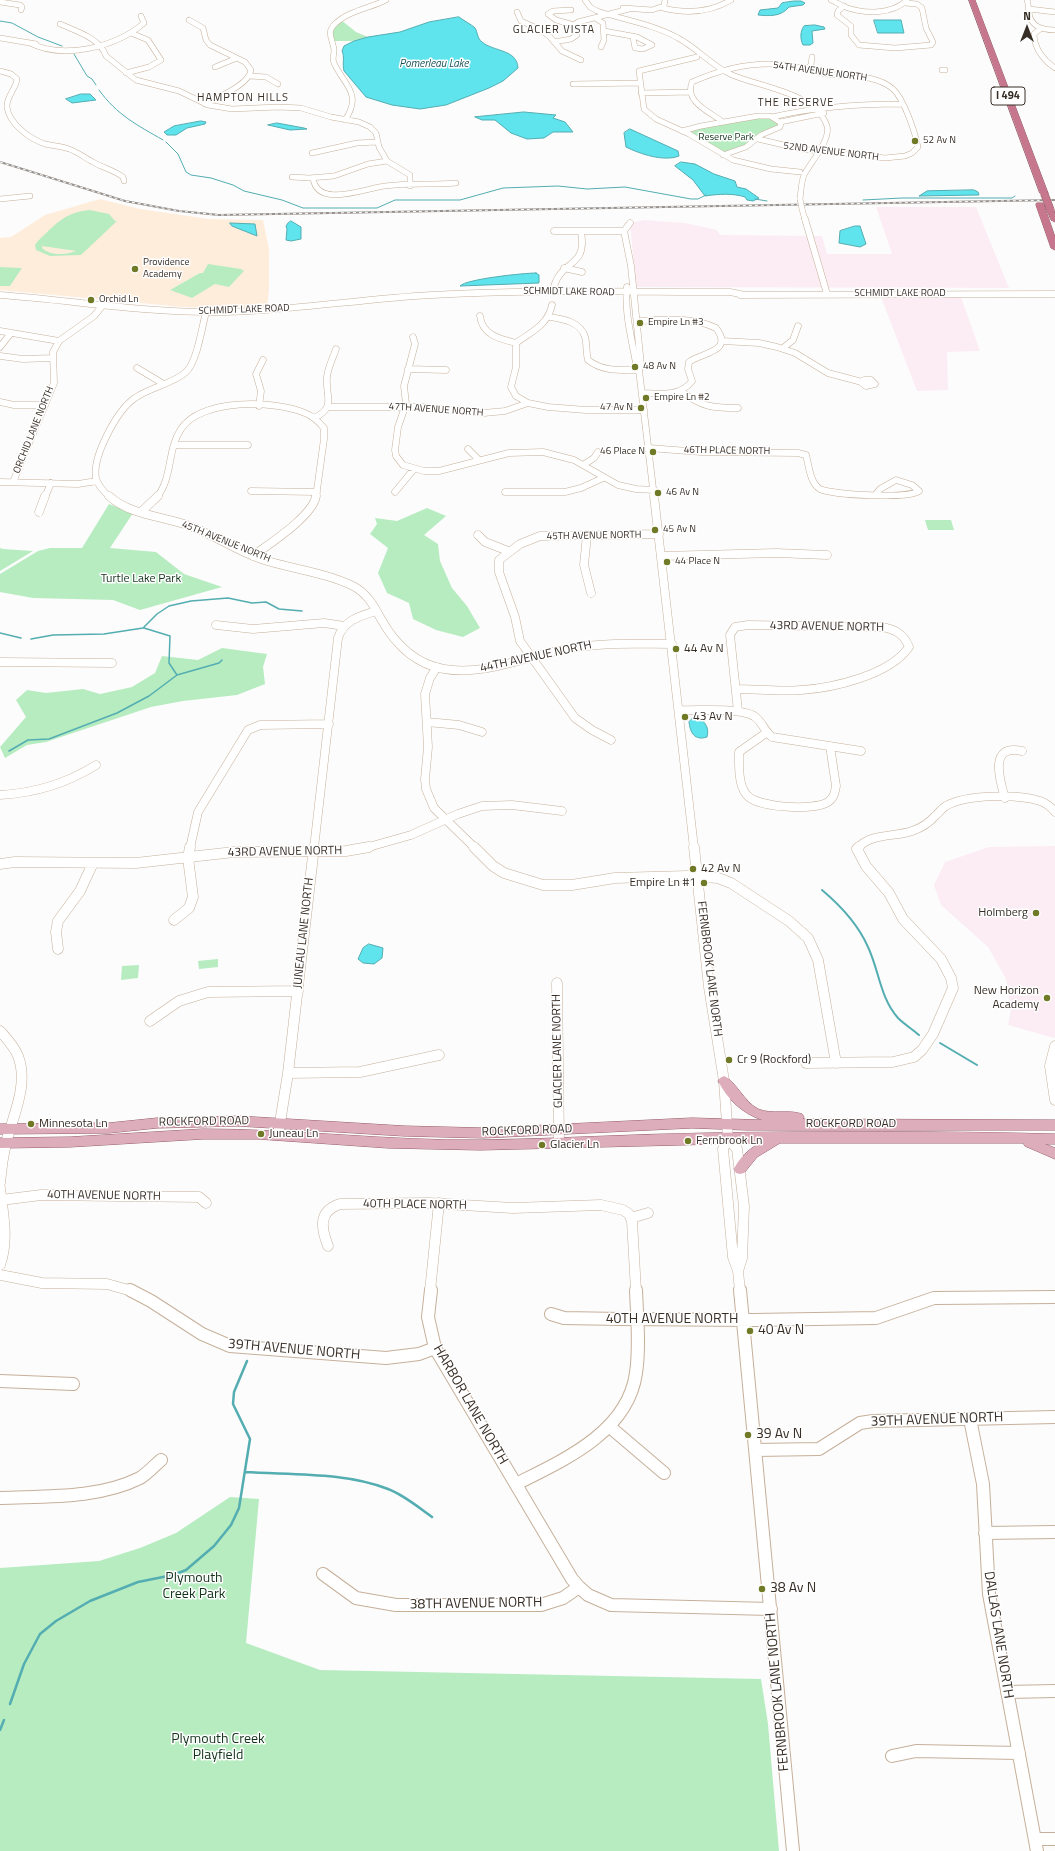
<!DOCTYPE html>
<html>
<head>
<meta charset="utf-8">
<style>
  body { margin:0 }
  #map { position:relative; width:1055px; height:1851px; overflow:hidden; background:#fcfcfc; font-family:"Titillium Web",sans-serif }
  canvas { display:block }
  .north { position:absolute; left:1007px; top:8px; width:40px; height:40px; -webkit-text-stroke:3px #fff; paint-order:stroke; rotate:0deg; font-size:11px; font-weight:700; line-height:16px; text-align:center; color:#372e26 }
  .north::after { content:''; display:block; margin:auto; width:14px; height:18px; background:#372e26; clip-path:polygon(50% 0,100% 100%,50% 72%,0 100%) }
</style>
</head>
<body>
<div id="map">
<canvas width="1055" height="1851"></canvas>
<div class="north">N</div>
</div>
<script>
const context = document.querySelector('canvas').getContext('2d');
context.lineJoin = 'round';
function fillPath(path, color) { context.fillStyle = color; context.fill(path, 'evenodd'); }
function stroke(path, color, width, dash) { context.strokeStyle = color; context.lineWidth = width; context.lineCap = dash ? 'butt' : 'round'; context.setLineDash(dash || []); context.stroke(path); }
function write(font, color, halo, rows, align = 'center') {
  context.font = font + ' "Titillium Web",sans-serif'; context.lineWidth = 3; context.setLineDash([]); context.textBaseline = 'middle'; context.strokeStyle = halo; context.fillStyle = color; for (const [text, x, y, turn = 0] of rows) {
    context.save(); context.translate(x, y); context.rotate((+turn || 0) * Math.PI / 180); context.textAlign = isNaN(turn) ? turn : align; if (halo) context.strokeText(text, 0, 0); context.fillText(text, 0, 0); context.restore();
  }
}
fillPath(new Path2D(`
  M876 207H976L1009 288 636 287 630 223 644 220 685 223 717 230 720 235 822 236 827 254H892Z
  M881 297H961L980 351 947 352 948 390 917 391Z
  M1055 846V1037L1054 1038 1008 1025 1011 1009 1006 979 988 947 941 905 934 885 945 862 989 847Z`), '#fcedf4');
fillPath(new Path2D(`
  M100 199 140 209 209 219 263 220 269 249V290L267 306 232 308 183 307 0 290V238L11 237 45 215Z`), '#ffeddc');
fillPath(new Path2D(`
  M341 20 356 32 368 37 352 41H333V29Z
  M766 116 781 124 757 140 726 154 682 131Z
  M90 210 109 214 115 221H117L81 255 50 256 36 250 35 245 37 242C55 225 64 212 90 210ZM43 242 42 246 76 251C65 255 51 256 42 248Z
  M208 264 241 269 244 271 229 287 215 284 192 298 170 290 200 273H203Z
  M0 267 22 268 10 286H0Z
  M109 504 133 513 110 548 156 552 184 574 222 587 140 610 113 600 33 598 0 592V574L38 551 50 548H82Z
  M427 508 446 516 424 535 438 544 440 561 452 588 467 606 480 628 463 637 436 630 413 619 409 603 387 593 378 573 388 548 370 534 377 524 375 518 397 521Z
  M925 520H951L954 530H928Z
  M0 548 3 549 33 551 0 571Z
  M222 648 267 654 263 667 265 684 237 695 183 701 151 707 46 742 27 745 5 758 0 747 26 717 16 700 27 690 46 693 83 689 100 694 132 687 155 673 162 656 198 660Z
  M218 959V967L199 969 198 961Z
  M139 965 138 978 121 980 122 966Z
  M230 1497 259 1499 246 1643 320 1670 761 1679 768 1724 779 1851H0V1568L99 1561 140 1548 176 1533Z`), '#b7ecc1');
const water = new Path2D(`
  M794 1H801L805 3 803 5 789 7C781 17 769 16 758 15L760 10 778 8 782 3Z
  M459 17C464 21 471 24 475 28 478 33 477 38 482 42 494 52 517 49 518 68L503 81 489 88 446 105 420 109 392 105 366 97 344 71C342 64 345 57 342 51L344 46 354 41 368 37 400 32 429 22Z
  M874 20H901L904 33H878Z
  M815 25 824 27 825 29 812 31 813 43 810 45H803C800 39 800 31 804 26Z
  M81 94H90L96 100 72 103 66 99Z
  M524 112 556 115 553 118 565 122 573 132H553L544 138 527 139 511 133 495 120H482L475 117Z
  M201 121 206 122 205 124 187 128 176 135H167L164 132 174 126Z
  M277 123 304 128 307 129 290 130 268 125Z
  M630 129 678 151 679 156C664 162 640 154 626 147L624 133Z
  M681 162 695 164 714 174 735 181 737 187 746 189 759 198 753 201 747 200 745 197C733 193 718 194 705 196L693 180 675 166Z
  M974 190 978 192 979 195 919 196 927 191Z
  M291 221 301 227V239L291 241 286 240 287 229 286 226 288 223Z
  M230 223 255 224 257 236 232 226Z
  M855 226H860L866 244 860 247 839 243 840 231Z
  M536 273 539 275V283L460 286C466 279 524 273 536 273Z
  M694 717C704 719 710 727 707 737 695 741 690 733 689 722Z
  M369 944 383 948 382 958 374 964 363 963 358 959 363 948Z`);
fillPath(water, '#5fe4ed');
stroke(water, '#53adb1', 1);
stroke(new Path2D(`
  M0 21 12 23 38 37 62 46
  M74 54 87 76 92 79 96 85
  M99 90C117 115 137 125 163 140
  M166 142 178 154 186 172 191 175 211 178 233 185 244 191 282 200 303 208H377L395 200H460L503 188 558 186 587 189 625 187 691 199H698L706 195
  M755 199 767 201
  M863 200 902 198H1012L1015 196`), '#53adb1', 1);
stroke(new Path2D(`
  M0 633 21 638
  M31 639 53 635 104 634 143 628 157 614 169 606 191 601 228 598 252 603 266 602 279 609 302 611
  M177 675 219 663 222 660
  M9 751 28 740 49 739 117 713 149 696 177 675 169 663 170 636 144 628`), '#53adb1', 1.5);
stroke(new Path2D(`
  M822 890C841 906 858 924 868 947 879 970 880 998 898 1018 904 1024 912 1029 919 1035
  M940 1043 977 1065`), '#53adb1', 2);
stroke(new Path2D(`
  M245 1472C292 1475 344 1472 388 1489 404 1495 418 1507 432 1517
  M10 1704 24 1664 40 1634 56 1621 90 1601 138 1582 173 1575 186 1570 214 1546 231 1525 239 1508 250 1439 233 1404 234 1392 247 1361
  M0 1730 4 1720`), '#53adb1', 2.5);
const minorFar4 = new Path2D(`
  M585 0 590 7 597 11C624 20 653 24 678 38 697 48 711 65 730 74 758 87 816 92 827 126 831 140 810 163 804 175 801 183 801 191 800 199
  M831 0C836 2 840 5 845 7 864 14 892 15 907 0
  M1027 0C1029 5 1028 8 1029 13 1031 27 1042 30 1055 30
  M0 2 20 5 22 7 21 10
  M844 6 838 11 837 15 851 26V35L859 45 895 48 931 45 933 42 926 28 922 8 917 4 905 3
  M623 8 652 10 664 6 665 0
  M663 8C687 14 709 13 731 0
  M1029 9 1055 12
  M571 10 553 11 548 14 556 20 574 25
  M517 12 521 21 541 30 550 37 562 51 581 60
  M595 18 603 23 604 40 601 47
  M189 20 203 28 206 40 210 45 245 62 251 70C249 85 218 97 205 104
  M60 24C76 31 100 38 106 56L136 80 179 91 208 105 232 109 278 107 301 108 331 117 359 122 370 127 376 133 379 147 387 161 410 175V186
  M1040 29 1034 34C1034 48 1044 61 1055 68
  M604 31 637 37 652 45 643 49 635 48 633 37
  M0 38 36 44
  M554 42 571 39 577 35 574 25 578 22 629 9
  M30 43C64 60 116 47 144 23L141 16
  M697 57 639 71 644 109 656 119 689 134 733 160 771 169 800 172
  M215 67 237 58
  M807 69 811 65 812 57
  M942 70H945
  M0 71 11 74 17 79C16 89 6 97 7 107 9 124 30 139 45 144 53 146 61 146 69 149 78 152 85 158 93 162 103 168 114 170 123 177L124 181
  M126 73 149 67 161 60 148 40 131 33
  M250 76 266 77 278 84
  M573 84 640 83
  M641 93 691 92
  M772 117C815 107 858 104 902 104
  M345 120C363 94 344 85 334 63 332 59 334 55 334 50 333 39 325 32 336 23 349 11 370 8 386 0
  M723 122C710 112 684 102 692 82 721 69 755 61 787 65 801 67 814 72 828 74 849 77 876 74 893 89 904 99 915 132 918 147L912 153 905 156 885 158 801 149 758 139
  M780 122 824 113
  M682 131 701 126 758 116H770L781 123 780 127 761 135 746 147 723 155
  M312 153 357 143 377 142
  M292 177 309 178 334 176 368 164 387 161
  M313 178C317 209 366 188 385 186 409 183 433 185 456 183
  M0 199 30 196
  M802 209 805 220`);
const minorFar3 = new Path2D(`
  M805 219 827 294
  M630 223 624 231 631 266 641 365 639 370 654 497
  M554 231H624
  M564 268 582 272
  M627 287C624 314 633 343 637 369
  M553 291C559 258 588 270 581 232
  M0 295C70 300 139 312 209 312 284 312 358 299 432 295 531 289 631 292 730 292L745 295
  M740 295 1055 294
  M480 316C482 335 500 339 516 343
  M550 317C563 319 581 322 585 337 587 344 586 353 588 360 603 372 621 370 639 370
  M637 321C663 320 692 316 716 328 734 352 703 352 689 362L688 369 692 381C680 397 660 394 642 393
  M0 331 59 341
  M413 337 415 344 404 386 406 404 398 427 395 450 396 456 403 465 424 471H439L509 453 543 452 574 460 618 485 636 489 654 490
  M722 341 759 343 777 347 795 353 828 373 862 382
  M0 347 11 333
  M783 348 793 340 798 326
  M0 356 23 359 53 358
  M137 368 162 383
  M408 369 446 370
  M864 380H871L875 384 866 386 862 383Z
  M681 391C701 407 713 408 738 408
  M0 402 14 405H45
  M528 403 516 396 511 387 516 367V343C531 332 548 325 552 305
  M259 406 261 391 256 374 263 360
  M328 407H424L484 413 505 411 528 403 548 407 586 410H644
  M314 418C337 407 325 396 327 377 328 367 333 358 336 349
  M176 445H248
  M649 448 701 452 798 453 806 455C809 466 810 483 820 489 833 495 909 499 919 491L912 485 896 480 880 489 876 494
  M468 449 478 459
  M583 465 594 458 598 452
  M0 482 78 484 97 481
  M13 482 54 383 53 352 59 341 94 316 103 305
  M251 491 317 492
  M395 492 414 469
  M505 492H565L581 488 603 478
  M45 497 51 483
  M110 497C104 492 98 486 96 478 92 457 117 410 135 398 150 387 173 384 186 372 197 362 202 327 206 312
  M157 497C173 477 167 450 181 429 202 398 275 400 305 413 313 416 319 422 324 428V439L316 497`);
const minorFar2 = new Path2D(`
  M109 496C130 515 161 516 187 525 213 534 235 550 261 559 291 569 324 572 353 586 367 593 374 606 381 619 395 644 415 664 444 669 486 676 526 656 566 649 601 642 637 644 672 644
  M654 496 694 848
  M39 512 45 496
  M141 512 158 496
  M478 535 485 542 508 551
  M587 535 584 565 591 593
  M253 556C269 544 313 516 316 496
  M662 556 776 553 827 555
  M216 625 253 629 324 623 344 626
  M0 662 112 663
  M437 667 430 678 425 694 428 747 425 779 426 789 434 808 475 848
  M736 689C757 689 779 692 801 690 833 688 890 675 909 647 904 634 895 629 881 627L748 625 735 627 730 635 738 711
  M679 710C697 711 738 707 754 716 762 721 764 731 772 737L861 751
  M427 722 459 725 482 732
  M766 733 739 752C739 764 738 784 746 794 755 808 815 811 828 802 834 798 835 792 836 786L830 746
  M611 740 592 730 575 718 520 641 515 617 499 572V560L520 544 540 536 659 534
  M0 795C35 793 66 784 96 765
  M1005 798C1000 781 988 743 1022 751
  M190 848 198 812 248 730 260 725 329 724
  M314 848 338 638C344 620 360 616 376 611
  M365 848 411 835 458 814 482 806 512 805 562 811
  M858 848C870 833 896 837 912 831 921 828 929 823 935 816 939 813 942 808 946 806 966 794 1019 794 1040 801 1046 803 1051 807 1055 812`);
const minorFar1 = new Path2D(`
  M474 847 493 866 504 873 543 885H572L615 878 688 876 718 878 731 883 789 921 808 938 818 960 836 1063
  M694 847 709 987 724 1081 728 1138 723 1149 733 1257 738 1271 740 1291
  M0 864 15 862 136 863 234 852 346 851 369 847
  M174 920 189 908 193 897 188 858 190 847
  M58 949 56 932 58 921 80 891 93 863
  M557 983 559 1143
  M150 1021 179 1001 208 992 298 991
  M0 1031C7 1039 14 1046 18 1056 29 1084 13 1116 6 1143 3 1156 1 1170 0 1183
  M1055 1046 1050 1066 1055 1100
  M806 1063 893 1062 914 1057 922 1050 933 1034 953 988 951 978 941 959 903 919 889 893 866 866 857 849 859 847
  M288 1073 360 1072 439 1055
  M278 1135 288 1073 314 847
  M728 1138 737 1149 744 1206 742 1258 738 1271
  M0 1188C3 1215 9 1239 0 1265
  M1 1200 41 1195 199 1197 206 1203
  M631 1218 648 1213
  M328 1246C321 1228 318 1211 340 1204L429 1203 513 1208 601 1205 623 1210 629 1214 632 1221 636 1291
  M0 1275 42 1283 107 1284 132 1291
  M430 1291 439 1203`);
const minor = new Path2D(`
  M130 1290 151 1301 202 1334 230 1346 386 1358 419 1354 435 1348
  M431 1290 428 1317 435 1348 572 1579 579 1587
  M740 1290 793 1851
  M551 1314 564 1318 620 1319 754 1320 876 1318 934 1298 1055 1297
  M0 1381 73 1384
  M970 1419 983 1484 989 1594 1037 1851
  M610 1427 664 1473
  M755 1450 819 1449 860 1423 873 1421 1055 1417
  M516 1484C564 1460 628 1432 636 1373 640 1346 637 1317 636 1290
  M0 1498C46 1496 98 1499 140 1478 148 1473 154 1466 161 1460
  M985 1533 1055 1532
  M323 1574 356 1598 396 1605H541L563 1598 579 1587 588 1595 611 1605 771 1609
  M1007 1692 1055 1691
  M892 1756 916 1751 1019 1753
  M1035 1839H1055`);
const major = new Path2D(`
  M724 1076C735 1080 744 1102 758 1109 772 1115 788 1109 802 1114L804 1117 803 1119 1055 1120V1130H746L692 1128 483 1138 404 1136 238 1126 157 1128 109 1133 0 1134V1124L109 1123 157 1118 238 1116 404 1126 483 1128 692 1118 762 1120C742 1113 728 1100 718 1081L720 1078Z
  M203 1129C296 1129 388 1141 481 1140 557 1139 632 1134 708 1133 824 1131 939 1131 1055 1134V1144H1045L1055 1148V1159L1025 1146 1023 1143H780L757 1157 744 1173 740 1174 736 1173 734 1169C739 1158 749 1149 760 1143L480 1150 388 1148 258 1139H203L70 1147 0 1148V1138L70 1137Z`);
const highway = new Path2D(`
  M969 0H975L1048 193 1047 195 1040 193Z
  M1037 203H1043L1044 205 1055 237V250L1051 248 1036 205Z
  M1046 204H1052C1055 210 1055 216 1055 222L1051 220 1045 206Z`);
stroke(minorFar4, '#c6b09a', 6);
stroke(minorFar3, '#c6b09a', 7);
stroke(minorFar2, '#c6b09a', 9);
stroke(minorFar1, '#c6b09a', 11);
stroke(minor, '#c6b09a', 14);
stroke(major, '#955d69', 1);
stroke(highway, '#955d69', 1);
stroke(minorFar4, '#fff', 5);
stroke(minorFar3, '#fff', 6);
stroke(minorFar2, '#fff', 8);
stroke(minorFar1, '#fff', 10);
stroke(minor, '#fff', 12);
fillPath(major, '#ddadbb');
fillPath(highway, '#c7778d');
const rail = new Path2D(`
  M0 162 125 201 179 211 219 215 1055 200`);
stroke(rail, '#95908c', 2);
stroke(rail, '#fff', 1, [3]);
const minorBridge = new Path2D(`
  M800 199 802 209`);
const highwayBridge = new Path2D(`
  M1044 193 1049 206`);
stroke(minorBridge, '#c6b09a', 6, []);
stroke(highwayBridge, '#955d69', 8, []);
stroke(minorBridge, '#fff', 5);
stroke(highwayBridge, '#c7778d', 7);
for (const [x, y, r, color] of [
  [915,141,4,"#707a26"],
  [135,269,4,"#707a26"],
  [91,300,4,"#707a26"],
  [640,323,4,"#707a26"],
  [635,367,4,"#707a26"],
  [646,398,4,"#707a26"],
  [641,408,4,"#707a26"],
  [653,452,4,"#707a26"],
  [658,493,4,"#707a26"],
  [655,530,4,"#707a26"],
  [667,562,4,"#707a26"],
  [676,649,4,"#707a26"],
  [685,717,4,"#707a26"],
  [693,869,4,"#707a26"],
  [704,883,4,"#707a26"],
  [1036,913,4,"#707a26"],
  [1047,998,4,"#707a26"],
  [729,1060,4,"#707a26"],
  [31,1124,4,"#707a26"],
  [261,1134,4,"#707a26"],
  [688,1141,4,"#707a26"],
  [542,1145,4,"#707a26"],
  [750,1331,4,"#707a26"],
  [748,1435,4,"#707a26"],
  [762,1589,4,"#707a26"]
]) { const dot = new Path2D(); dot.arc(x, y, r, 0, 2 * Math.PI); context.fillStyle = color; context.fill(dot); stroke(dot, '#fff', 1.5); }
write('10px', '#372e26', '#fff', [
  ["54TH AVENUE NORTH",820,72,8],
  ["52ND AVENUE NORTH",831,152,7],
  ["SCHMIDT LAKE ROAD",569,292,1],
  ["SCHMIDT LAKE ROAD",900,294],
  ["SCHMIDT LAKE ROAD",244,310,-2],
  ["47TH AVENUE NORTH",436,410,4],
  ["ORCHID LANE NORTH",34,430,-68],
  ["46TH PLACE NORTH",727,451,1],
  ["45TH AVENUE NORTH",594,536,-1],
  ["45TH AVENUE NORTH",226,542,22]
]);
write('10px', '#13331b', '#fff', [
  ["Reserve Park",726,138]
]);
write('10px', '#372e26', '#fff', [
  ["52 Av N",923,141],
  ["Providence",143,263],
  ["Academy",143,275],
  ["Orchid Ln",99,300],
  ["Empire Ln #3",648,323],
  ["48 Av N",643,367],
  ["Empire Ln #2",654,398],
  ["47 Av N",633,408,"right"],
  ["46 Place N",645,452,"right"],
  ["46 Av N",666,493],
  ["45 Av N",663,530],
  ["44 Place N",675,562]
], 'left');
context.letterSpacing = '1px';
write('11px', '#372e26', '#fff', [
  ["GLACIER VISTA",554,30],
  ["HAMPTON HILLS",243,98],
  ["THE RESERVE",796,103]
]);
context.letterSpacing = '0px';
write('italic 11px', '#154f54', '#fff', [
  ["Pomerleau Lake",434,64]
]);
for (const [x, y, w] of [
  [1008,96,34]
]) { const box = new Path2D(); box.roundRect(x - w / 2, y - 9, w, 18, 3); context.fillStyle = '#fff'; context.fill(box); stroke(box, '#372e26', 1); }
write('bold 11px', '#372e26', null, [
  ["I 494",1008,96]
]);
write('12px', '#13331b', '#fff', [
  ["Turtle Lake Park",141,579]
]);
write('12px', '#372e26', '#fff', [
  ["43RD AVENUE NORTH",827,627,1],
  ["44TH AVENUE NORTH",536,657,-12],
  ["43RD AVENUE NORTH",285,852,-1],
  ["JUNEAU LANE NORTH",304,933,-84],
  ["FERNBROOK LANE NORTH",709,969,83],
  ["GLACIER LANE NORTH",558,1051,-91],
  ["ROCKFORD ROAD",204,1122,-1],
  ["ROCKFORD ROAD",851,1124],
  ["ROCKFORD ROAD",527,1131,-2],
  ["40TH AVENUE NORTH",104,1196,1],
  ["40TH PLACE NORTH",415,1205,1]
]);
write('12px', '#372e26', '#fff', [
  ["44 Av N",684,649],
  ["43 Av N",693,717],
  ["42 Av N",701,869],
  ["Empire Ln #1",696,883,"right"],
  ["Holmberg",1028,913,"right"],
  ["New Horizon",1039,991,"right"],
  ["Academy",1039,1005,"right"],
  ["Cr 9 (Rockford)",737,1060],
  ["Minnesota Ln",39,1124],
  ["Juneau Ln",269,1134],
  ["Fernbrook Ln",696,1141],
  ["Glacier Ln",550,1145]
], 'left');
write('14px', '#372e26', '#fff', [
  ["40TH AVENUE NORTH",672,1320],
  ["39TH AVENUE NORTH",294,1350,5],
  ["HARBOR LANE NORTH",470,1405,60],
  ["39TH AVENUE NORTH",937,1420,-2],
  ["38TH AVENUE NORTH",476,1604,-1],
  ["DALLAS LANE NORTH",998,1635,81],
  ["FERNBROOK LANE NORTH",778,1692,-95]
]);
write('14px', '#372e26', '#fff', [
  ["40 Av N",758,1331],
  ["39 Av N",756,1435],
  ["38 Av N",770,1589]
], 'left');
write('14px', '#13331b', '#fff', [
  ["Plymouth",194,1579],
  ["Creek Park",194,1595],
  ["Plymouth Creek",218,1740],
  ["Playfield",218,1756]
]);
</script>
</body>
</html>
